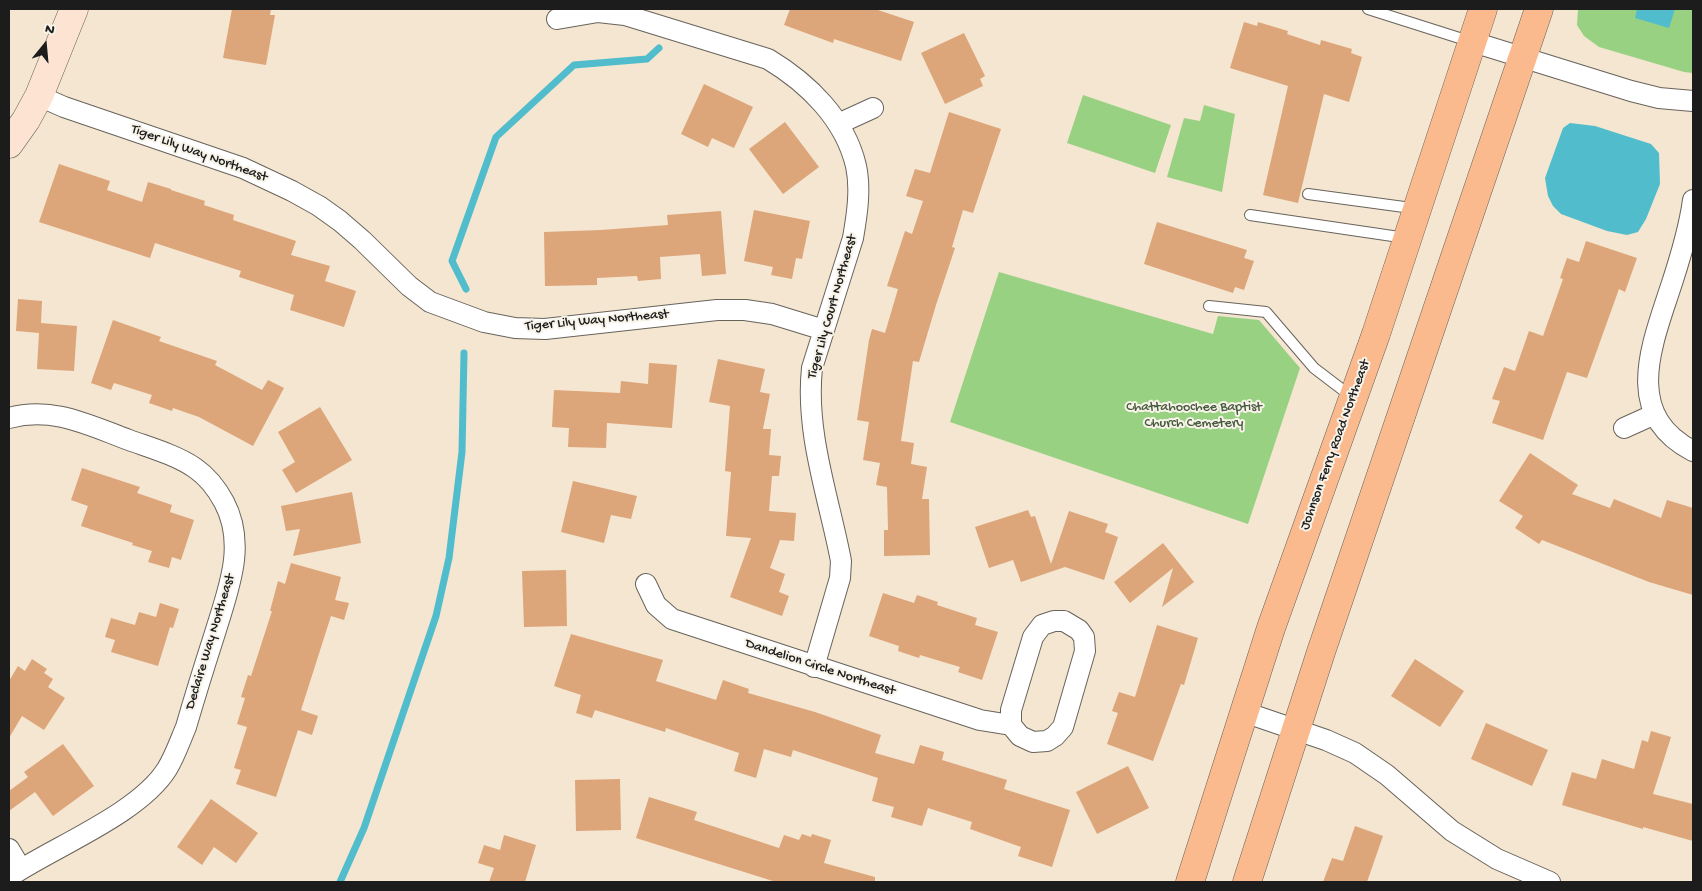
<!DOCTYPE html>
<html>
<head>
<meta charset="utf-8">
<style>
  body { margin:0 }
  #map { position:relative; width:1702px; height:891px; overflow:hidden; background:#f4e6d1; font-family:"Gochi Hand",sans-serif }
  canvas { display:block }
  .frame { position:absolute; inset:0; border:10px solid #1c1c1c; pointer-events:none }
  .north { position:absolute; left:20px; top:20px; width:50px; height:50px; -webkit-text-stroke:4px #f7f3e8; paint-order:stroke; rotate:17deg; font-size:14px; font-weight:700; line-height:20px; text-align:center; color:#1c1c1c }
  .north::after { content:''; display:block; margin:auto; width:18px; height:22px; background:#1c1c1c; clip-path:polygon(50% 0,100% 100%,50% 72%,0 100%) }
</style>
</head>
<body>
<div id="map">
<canvas width="1702" height="891"></canvas>
<div class="frame"></div>
<div class="north">N</div>
</div>
<script>
const context = document.querySelector('canvas').getContext('2d');
context.lineJoin = 'round';
function fillPath(path, color) { context.fillStyle = color; context.fill(path, 'evenodd'); }
function stroke(path, color, width, dash) { context.strokeStyle = color; context.lineWidth = width; context.lineCap = dash ? 'butt' : 'round'; context.setLineDash(dash || []); context.stroke(path); }
function write(font, color, halo, rows, align = 'center') {
  context.font = font + ' "Gochi Hand",sans-serif'; context.lineWidth = 4; context.setLineDash([]); context.textBaseline = 'middle'; context.strokeStyle = halo; context.fillStyle = color; for (const [text, x, y, turn = 0] of rows) {
    context.save(); context.translate(x, y); context.rotate((+turn || 0) * Math.PI / 180); context.textAlign = isNaN(turn) ? turn : align; if (halo) context.strokeText(text, 0, 0); context.fillText(text, 0, 0); context.restore();
  }
}
fillPath(new Path2D(`
  M1578 9H1693V73L1684 72 1599 47 1584 36 1577 25Z
  M1083 95 1171 125 1155 173 1067 143Z
  M1204 105 1235 114 1222 192 1167 177 1184 118 1200 121Z
  M999 272 1213 334 1218 316 1259 320 1300 368 1248 524 950 422Z`), '#99d183');
fillPath(new Path2D(`
  M1637 9H1675L1669 28 1635 18Z
  M1570 123 1595 126 1651 144 1659 153 1660 184 1646 219 1638 232 1627 235 1607 231 1561 214 1553 206 1548 196 1545 178 1563 128Z`), '#51bdcc');
stroke(new Path2D(`
  M466 289 452 261 496 137 574 65 647 59 659 48
  M340 882 364 828 436 616 449 558 462 452 464 353`), '#51bdcc', 7);
fillPath(new Path2D(`
  M232 9H271L270 15H275L266 65 223 58Z
  M790 9H875L914 22 901 61 834 39 833 43 784 25Z
  M1244 22 1257 26 1258 22 1288 31 1287 34 1320 45 1321 40 1352 49 1351 53 1362 57 1349 102 1324 94 1298 203 1263 195 1288 86 1230 68Z
  M964 33 985 76 980 79 983 86 945 104 921 53Z
  M704 84 753 107 734 148 712 138 708 147 681 134Z
  M949 112 1001 129 973 213 963 210 952 247 955 248 936 305 919 362 913 361 901 441 914 443 911 464 927 467 922 499H929L930 555 884 556V530H888L887 487 876 485 880 463 863 460 869 422 857 420 869 340 872 329 885 333 898 289 887 286 905 231 912 234 923 201 906 196 915 169 930 173Z
  M785 122 819 167 783 194 749 149Z
  M59 164 110 181 107 190 142 202 148 182 171 189V190L205 201 204 205 234 215 233 220 296 241 291 255 330 266 325 281 356 291 344 327 290 310 294 295 239 277 241 271 155 243 150 258 39 222Z
  M754 210 810 221 802 259 796 258 792 279 771 275 773 267 744 261Z
  M721 211 726 274 702 276 700 254 660 257 661 279 638 281 637 276 597 278V285L545 286 544 232 601 230 668 225 667 215Z
  M1157 222 1247 250 1244 258 1254 261 1244 290 1235 287 1233 293 1144 264Z
  M1586 241 1637 258 1625 292 1619 289 1587 378 1567 372 1543 440 1492 423 1500 401 1492 399 1504 367 1515 371 1529 331 1543 336 1563 279 1560 278 1567 258 1579 262Z
  M18 299 42 301 41 323 77 326 74 371 37 369 39 333 16 331Z
  M113 320 161 337 159 341 217 361 215 365 262 390 268 380 284 388 253 446 199 417 173 408 172 411 149 403 152 395 114 383 111 390 91 383Z
  M718 359 765 369 760 392 770 394 763 429H771L769 455 781 456 779 476H772L769 511 796 513 794 541 780 540 770 568 785 574 779 592 789 596 782 616 730 597 751 538 726 536 731 472 725 471 730 406 709 402Z
  M649 363 677 365 672 428 607 423 606 448 568 447 569 428 552 427 554 390 620 393 621 381 648 384Z
  M320 407 352 460 296 493 282 470 295 462 278 432Z
  M1530 453 1578 485 1572 494 1610 508 1614 499 1661 518 1667 500 1693 508V595L1649 582 1542 540 1539 544 1515 528 1523 516 1499 501Z
  M82 468 140 487 137 493 172 505 170 512 194 520 181 560 172 557 169 568 148 562 152 551 132 545 133 543 81 526 88 506 71 500Z
  M573 481 637 496 631 519 611 515 604 543 561 532Z
  M352 492 361 543 293 556 300 529 286 531 281 506Z
  M1028 510 1031 517 1035 516 1051 564 1069 511 1108 524 1105 532 1118 537 1104 580 1065 567 1021 582 1013 560 989 568 975 527Z
  M1163 543 1194 582 1162 607 1173 568 1130 603 1114 582Z
  M291 563 341 577 335 600 349 603 344 620 331 616 301 710 318 716 312 735 298 730 276 797 236 784 241 770 234 768 247 727 237 724 245 698 241 697 248 675 251 676 272 611H270L278 581 285 584Z
  M566 570 567 626 524 627 522 571Z
  M883 593 914 603 917 595 938 602 937 605 977 618 975 625 998 632 982 680 958 672 960 667 920 655 919 658 898 651 899 646 869 636Z
  M160 603 179 609 173 628 170 627 158 666 111 652 115 640 105 637 111 618 135 625 139 612 156 617Z
  M1157 625 1198 638 1184 685 1181 684 1153 761 1107 744 1118 713 1112 711 1119 692 1135 697Z
  M571 634 663 660 656 681 716 700 723 680 749 689 748 693 815 712 881 735 875 753 914 764 920 745 944 752 942 760 1007 780 1004 789 1070 810 1052 867 1018 856 1021 847 970 829 972 822 928 808 922 826 891 817 894 807 872 801 878 778 793 750 791 757 764 749 756 778 734 771 739 753 666 728 665 732 595 710 592 718 576 713 581 695 554 686Z
  M32 659 47 669 44 673 53 679 48 687 65 698 44 730 22 716 9 738V681L18 666 25 671Z
  M1415 659 1464 691 1440 727 1391 696Z
  M1486 723 1548 750 1532 786 1471 759Z
  M1651 731 1671 737 1653 794 1693 804V841L1643 827V829L1562 805 1572 772 1596 779 1602 759 1634 769 1642 740 1648 742Z
  M63 744 94 786 53 816 35 792 9 811V791L28 777 24 772Z
  M1128 766 1149 808 1097 834 1076 792Z
  M620 779 621 830 576 831 575 780Z
  M649 797 697 812 694 820 779 848 784 835 799 840 802 834 811 837 812 834 831 840 824 863 875 877V882H776L636 838Z
  M211 799 258 833 236 863 214 847 202 865 177 847Z
  M1355 826 1383 836 1367 882H1323L1332 858 1343 861Z
  M504 835 536 845 525 882H489L494 868 478 863 484 845 500 850Z`), '#dda57a');
const lane = new Path2D(`
  M1368 9 1472 42
  M1308 194 1404 207 1416 211
  M1250 215 1406 238
  M1209 306 1266 312 1314 368 1352 397`);
const street = new Path2D(`
  M557 19 598 12 625 15 768 59C808 83 845 119 856 166 861 189 857 215 853 238L812 368C805 433 829 498 841 561L840 578 814 667
  M1473 42 1631 91 1659 98 1693 101
  M39 96 64 107 243 168 292 191 319 206 340 221 362 240 409 286 430 302 484 322 515 328 545 329 717 310H745L772 314 824 330
  M838 124 873 108
  M1693 200C1689 230 1680 259 1670 289 1651 347 1623 415 1693 451
  M9 418C53 406 88 425 129 440 151 448 176 455 195 468 208 477 217 489 224 502 247 545 228 590 215 633 205 664 195 696 186 727 180 741 175 756 167 769 139 814 53 847 9 877
  M1624 428 1655 414
  M646 584 656 605 672 619 980 720 1011 725
  M1054 621H1064L1079 630 1084 637 1085 651 1063 727 1055 736 1047 741 1033 742 1020 736 1011 725V710L1033 637 1042 625Z
  M1244 712 1326 740 1355 753 1387 775 1452 831 1497 859 1550 882
  M9 849 21 869`);
const secondary = new Path2D(`
  M9 144 26 120 39 96 74 9`);
const primary = new Path2D(`
  M1190 882 1271 628 1376 334 1483 9
  M1247 882 1321 652 1539 9`);
stroke(lane, '#68635b', 12);
stroke(street, '#68635b', 22);
stroke(secondary, '#68635b', 29);
stroke(primary, '#68635b', 29);
stroke(lane, '#fff', 10);
stroke(street, '#fff', 20);
stroke(secondary, '#fde3d1', 28);
stroke(primary, '#fbba8d', 28);
write('14px', '#1c1c1c', '#f7f3e8', [
  ["Tiger Lily Way Northeast",199,154,20],
  ["Tiger Lily Court Northeast",833,307,-74],
  ["Tiger Lily Way Northeast",597,321,-5],
  ["Johnson Ferry Road Northeast",1336,445,-70],
  ["Declaire Way Northeast",211,642,-73],
  ["Dandelion Circle Northeast",820,668,18]
]);
write('14px', '#485b40', '#f7f3e8', [
  ["Chattahoochee Baptist",1194,408],
  ["Church Cemetery",1194,424]
]);
</script>
</body>
</html>
